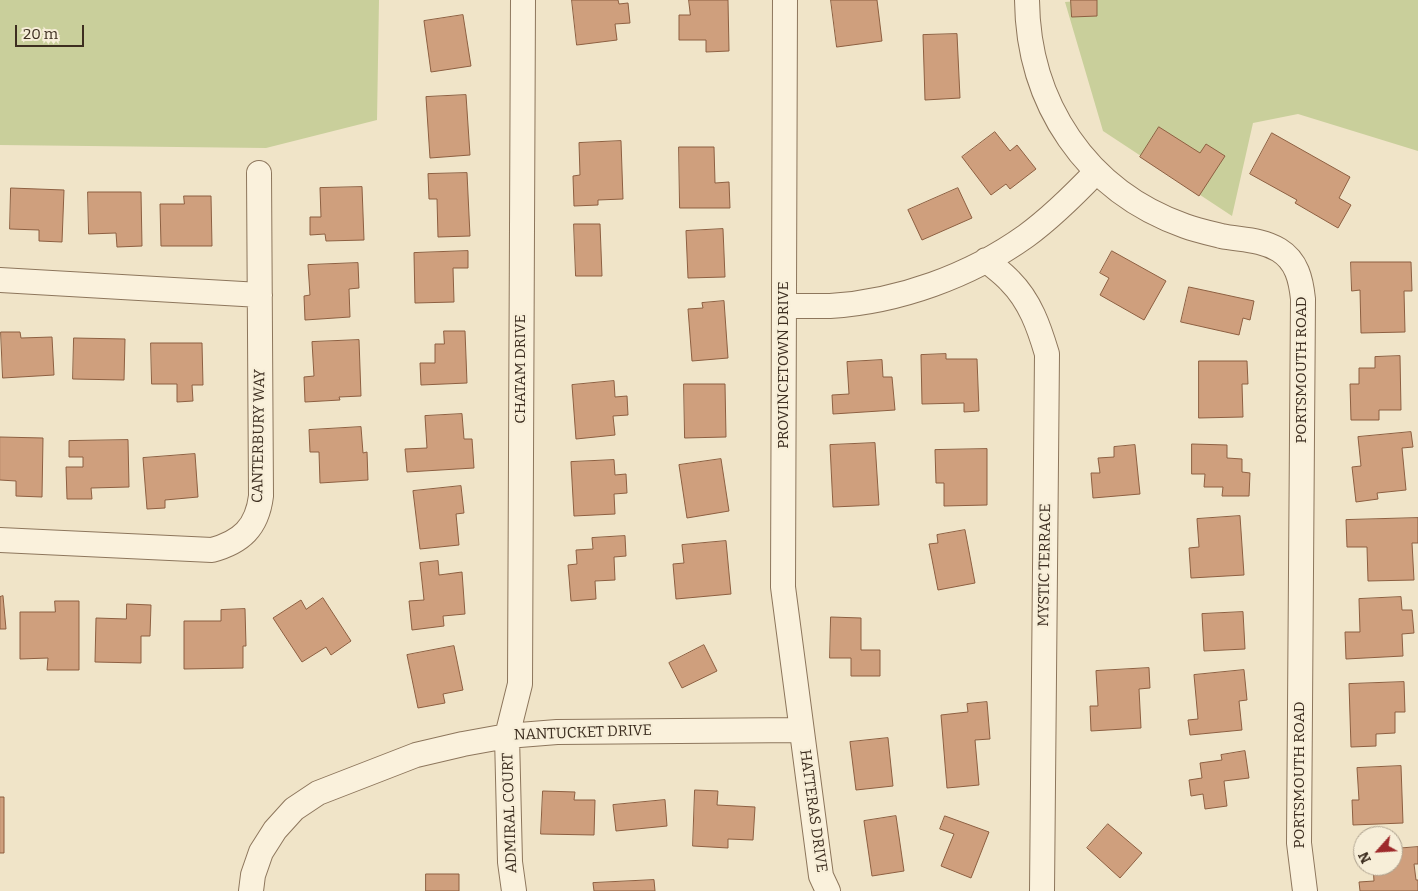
<!DOCTYPE html>
<style>
body{margin:0}
#map{position:relative;width:1418px;height:891px;overflow:hidden;background:#f0e4c8;font-family:Bitter,serif}
canvas{display:block}
.north{position:absolute;left:1353px;top:826px;width:50px;height:50px;box-sizing:border-box;background:#f7eed8;border:1px solid #ada18e;border-radius:50%;rotate:244deg;font-size:14px;font-weight:700;line-height:20px;text-align:center;color:#3d2e20}
.north::after{content:'';display:block;margin:auto;width:18px;height:22px;background:#9e2a2b;clip-path:polygon(50% 0,100% 100%,50% 72%,0 100%)}
.scale{position:absolute;left:15px;top:25px;width:69px;height:22px;box-sizing:border-box;border:2px solid #3d2e20;border-top:0;padding-left:6px;font-size:15px;line-height:18px;white-space:nowrap;color:#3d2e20;-webkit-text-stroke:4px #f7eed8;paint-order:stroke}
</style>
<div id="map">
<canvas width="1418" height="891"></canvas>
<div class="north">N</div>
<div class="scale">20 m</div>
</div>
<script>
const ctx = document.querySelector('canvas').getContext('2d');
ctx.lineJoin = 'round';
function fillPath(path, color) {
  ctx.fillStyle = color;
  ctx.fill(path, 'evenodd');
}
function trace(path, color, width, dash) {
  ctx.strokeStyle = color;
  ctx.lineWidth = width;
  ctx.lineCap = dash ? 'butt' : 'round';
  ctx.setLineDash(dash || []);
  ctx.stroke(path);
}
function write(font, color, halo, rows, align = 'center') {
  ctx.font = font + ' Bitter,serif';
  ctx.lineWidth = 4.5;
  ctx.setLineDash([]);
  ctx.textBaseline = 'middle';
  ctx.strokeStyle = halo;
  ctx.fillStyle = color;
  for (const [text, x, y, turn = 0] of rows) {
    ctx.save();
    ctx.translate(x, y);
    ctx.rotate((+turn || 0) * Math.PI / 180);
    ctx.textAlign = isNaN(turn) ? turn : align;
    if (halo) ctx.strokeText(text, 0, 0);
    ctx.fillText(text, 0, 0);
    ctx.restore();
  }
}
fillPath(new Path2D(`
 M 0,0 L 379,0 L 377,120 L 266,148 L 0,145 Z
 M 1090,0 L 1418,0 L 1418,151 L 1298,114 L 1253,123 L 1232,216 L 1103,131 L 1065,2 Z`), '#c9cf9b');
const building = new Path2D(`
 M 572,0 L 618,0 L 619,4 L 628,3 L 630,23 L 615,24 L 617,40 L 577,45 Z
 M 689,0 L 728,0 L 729,51 L 706,52 L 706,40 L 679,40 L 679,15 L 690,15 Z
 M 831,0 L 877,0 L 882,41 L 837,47 Z
 M 1071,0 L 1097,0 L 1097,16 L 1072,17 Z
 M 463,15 L 471,66 L 431,72 L 424,21 Z
 M 957,34 L 960,98 L 925,100 L 923,35 Z
 M 466,95 L 470,155 L 430,158 L 426,97 Z
 M 1159,127 L 1200,153 L 1206,144 L 1225,156 L 1199,196 L 1140,157 Z
 M 995,132 L 1010,151 L 1017,145 L 1036,169 L 1010,189 L 1006,184 L 991,195 L 962,157 Z
 M 1272,133 L 1350,177 L 1339,198 L 1351,205 L 1338,228 L 1295,203 L 1297,200 L 1250,174 Z
 M 621,141 L 623,199 L 598,200 L 598,205 L 574,206 L 573,176 L 580,175 L 579,143 Z
 M 679,147 L 714,147 L 715,183 L 729,182 L 730,208 L 680,208 Z
 M 467,173 L 470,236 L 438,237 L 437,199 L 429,199 L 428,174 Z
 M 362,187 L 364,240 L 326,241 L 325,234 L 310,235 L 310,217 L 321,217 L 320,188 Z
 M 11,188 L 64,190 L 62,242 L 39,241 L 39,230 L 10,229 Z
 M 958,188 L 972,218 L 922,240 L 908,210 Z
 M 88,192 L 141,192 L 142,246 L 117,247 L 116,233 L 89,234 Z
 M 184,196 L 211,196 L 212,246 L 161,246 L 160,204 L 184,204 Z
 M 574,224 L 600,224 L 602,276 L 576,276 Z
 M 723,229 L 725,277 L 688,278 L 686,231 Z
 M 468,251 L 468,268 L 453,268 L 454,302 L 415,303 L 414,253 Z
 M 1112,251 L 1166,281 L 1144,320 L 1100,295 L 1109,278 L 1100,273 Z
 M 1351,262 L 1411,262 L 1412,291 L 1404,291 L 1405,332 L 1361,333 L 1360,290 L 1352,291 Z
 M 358,263 L 359,288 L 349,289 L 350,317 L 305,320 L 304,296 L 310,295 L 308,265 Z
 M 1189,287 L 1254,301 L 1250,320 L 1243,318 L 1239,335 L 1181,322 Z
 M 724,301 L 728,358 L 692,361 L 688,309 L 703,308 L 702,303 Z
 M 444,331 L 465,331 L 467,383 L 421,385 L 420,363 L 435,363 L 435,344 L 444,344 Z
 M 1,332 L 20,332 L 21,338 L 52,337 L 54,375 L 3,378 Z
 M 74,338 L 125,339 L 124,380 L 73,379 Z
 M 359,340 L 361,396 L 339,397 L 340,400 L 305,402 L 304,377 L 314,376 L 312,342 Z
 M 151,343 L 202,343 L 203,385 L 192,385 L 193,401 L 177,402 L 177,384 L 152,384 Z
 M 946,354 L 946,359 L 977,359 L 979,411 L 964,412 L 964,403 L 922,404 L 921,355 Z
 M 1400,356 L 1401,410 L 1379,410 L 1379,420 L 1351,420 L 1350,384 L 1359,384 L 1359,368 L 1375,368 L 1375,357 Z
 M 882,360 L 883,377 L 892,377 L 895,410 L 833,414 L 832,395 L 849,394 L 847,362 Z
 M 1199,361 L 1247,361 L 1248,384 L 1242,384 L 1243,417 L 1199,418 Z
 M 614,381 L 615,397 L 627,396 L 628,415 L 613,416 L 615,435 L 576,439 L 572,385 Z
 M 684,384 L 725,384 L 726,437 L 685,438 Z
 M 462,414 L 464,439 L 472,439 L 474,468 L 407,472 L 405,449 L 427,448 L 425,416 Z
 M 361,427 L 363,453 L 367,452 L 368,480 L 320,483 L 319,452 L 310,452 L 309,430 Z
 M 1411,432 L 1413,447 L 1402,448 L 1406,490 L 1377,493 L 1378,499 L 1356,502 L 1352,467 L 1361,466 L 1358,437 Z
 M 0,437 L 43,438 L 42,497 L 16,496 L 16,481 L 0,480 Z
 M 128,440 L 129,487 L 91,488 L 92,499 L 67,499 L 66,467 L 83,467 L 83,457 L 69,457 L 69,441 Z
 M 875,443 L 879,505 L 833,507 L 830,445 Z
 M 1192,444 L 1227,445 L 1227,458 L 1242,459 L 1242,472 L 1250,473 L 1249,496 L 1222,496 L 1223,487 L 1204,487 L 1205,474 L 1192,474 Z
 M 1135,445 L 1140,494 L 1093,498 L 1091,473 L 1100,473 L 1098,458 L 1114,457 L 1114,447 Z
 M 987,449 L 987,505 L 944,506 L 944,483 L 936,483 L 935,450 Z
 M 195,454 L 198,497 L 165,500 L 165,508 L 147,509 L 143,458 Z
 M 721,459 L 729,511 L 687,518 L 679,465 Z
 M 614,460 L 615,475 L 626,474 L 627,493 L 614,494 L 615,514 L 574,516 L 571,462 Z
 M 461,486 L 464,513 L 456,514 L 459,545 L 420,549 L 413,491 Z
 M 1240,516 L 1244,575 L 1191,578 L 1189,548 L 1199,547 L 1197,519 Z
 M 1418,518 L 1418,543 L 1412,543 L 1414,580 L 1368,581 L 1367,547 L 1347,547 L 1346,520 Z
 M 965,530 L 975,583 L 938,590 L 929,544 L 938,543 L 937,535 Z
 M 625,536 L 626,556 L 614,557 L 615,580 L 595,581 L 596,599 L 571,601 L 568,565 L 577,564 L 576,550 L 593,549 L 592,538 Z
 M 726,541 L 731,594 L 676,599 L 673,564 L 684,563 L 682,545 Z
 M 438,561 L 439,575 L 462,572 L 465,614 L 443,616 L 444,626 L 412,630 L 409,601 L 424,600 L 420,563 Z
 M 3,596 L 6,629 L 0,629 L 0,597 Z
 M 1401,597 L 1402,610 L 1412,610 L 1414,633 L 1402,634 L 1403,656 L 1346,659 L 1345,632 L 1360,632 L 1359,599 Z
 M 323,598 L 351,641 L 331,655 L 326,647 L 302,662 L 273,618 L 301,600 L 306,609 Z
 M 55,601 L 79,601 L 79,670 L 47,670 L 48,658 L 20,659 L 20,612 L 55,612 Z
 M 127,604 L 151,605 L 150,636 L 141,636 L 141,663 L 95,662 L 96,618 L 126,619 Z
 M 245,609 L 246,646 L 243,646 L 243,668 L 184,669 L 184,621 L 221,621 L 221,610 Z
 M 1243,612 L 1245,649 L 1204,651 L 1202,614 Z
 M 831,617 L 861,618 L 861,650 L 880,650 L 880,676 L 851,676 L 851,658 L 830,658 Z
 M 704,645 L 717,671 L 682,688 L 669,663 Z
 M 454,646 L 463,690 L 443,694 L 445,703 L 418,708 L 407,655 Z
 M 1149,668 L 1150,688 L 1139,689 L 1141,728 L 1091,731 L 1090,706 L 1098,706 L 1096,671 Z
 M 1244,670 L 1247,700 L 1239,701 L 1242,730 L 1190,735 L 1188,720 L 1198,719 L 1194,675 Z
 M 1404,682 L 1405,712 L 1395,712 L 1395,733 L 1376,734 L 1376,746 L 1351,747 L 1349,684 Z
 M 987,702 L 990,739 L 975,740 L 979,785 L 947,788 L 941,715 L 968,712 L 967,704 Z
 M 888,738 L 893,786 L 856,790 L 850,742 Z
 M 1245,751 L 1249,778 L 1224,781 L 1227,806 L 1205,809 L 1203,794 L 1191,796 L 1189,780 L 1202,778 L 1200,763 L 1222,760 L 1221,755 Z
 M 1401,766 L 1403,823 L 1353,825 L 1352,800 L 1359,800 L 1357,768 Z
 M 695,790 L 718,791 L 717,805 L 755,807 L 753,840 L 728,839 L 728,848 L 693,846 Z
 M 543,791 L 575,792 L 574,800 L 595,800 L 594,835 L 541,834 Z
 M 0,797 L 4,797 L 4,853 L 0,853 Z
 M 665,800 L 667,826 L 616,831 L 613,805 Z
 M 896,816 L 904,871 L 872,876 L 864,821 Z
 M 945,816 L 989,832 L 971,878 L 941,866 L 954,834 L 940,829 Z
 M 1108,824 L 1142,853 L 1120,878 L 1087,848 Z
 M 1418,847 L 1418,864 L 1414,864 L 1416,880 L 1418,880 L 1418,891 L 1360,891 L 1359,882 L 1374,881 L 1373,866 L 1393,866 L 1393,849 Z
 M 426,874 L 459,874 L 459,891 L 426,891 Z
 M 654,880 L 655,891 L 594,891 L 593,883 Z`);
fillPath(building, '#cf9f7d');
trace(building, '#8d5f41', 1);
const minor = new Path2D(`
 M 785,0 L 783,587 L 821,876 L 828,891
 M 1027,0 C 1028,103 1086,191 1185,226 C 1196,230 1209,233 1221,236 C 1241,240 1261,239 1279,250 C 1297,261 1301,280 1303,299 L 1299,843 L 1305,891
 M 986,260 C 994,267 1003,273 1010,281 C 1030,301 1039,327 1047,354 L 1042,891
 M 0,280 L 260,295
 M 784,306 C 799,306 815,306 830,306 C 898,302 970,276 1026,236 C 1052,217 1074,195 1096,172
 M 0,540 L 212,550 C 241,542 257,528 261,496 L 259,173
 M 251,891 L 253,875 L 261,852 L 275,830 L 294,809 L 318,793 L 416,755 L 463,744 L 507,736 L 557,732 L 801,730
 M 514,891 L 510,862 L 507,736 L 520,684 L 523,0`);
trace(minor, '#8d765c', 26);
trace(minor, '#faf1dc', 24);
write('15px', '#3d2e20', '#f7eed8', [
 ["PROVINCETOWN DRIVE",784,365,-90],
 ["CHATAM DRIVE",521,369,-90],
 ["PORTSMOUTH ROAD",1302,370,-90],
 ["CANTERBURY WAY",259,436,-89],
 ["MYSTIC TERRACE",1045,565,-89],
 ["NANTUCKET DRIVE",583,733,-2],
 ["PORTSMOUTH ROAD",1300,775,-90],
 ["HATTERAS DRIVE",813,811,82],
 ["ADMIRAL COURT",510,813,-92]
]);
</script>
